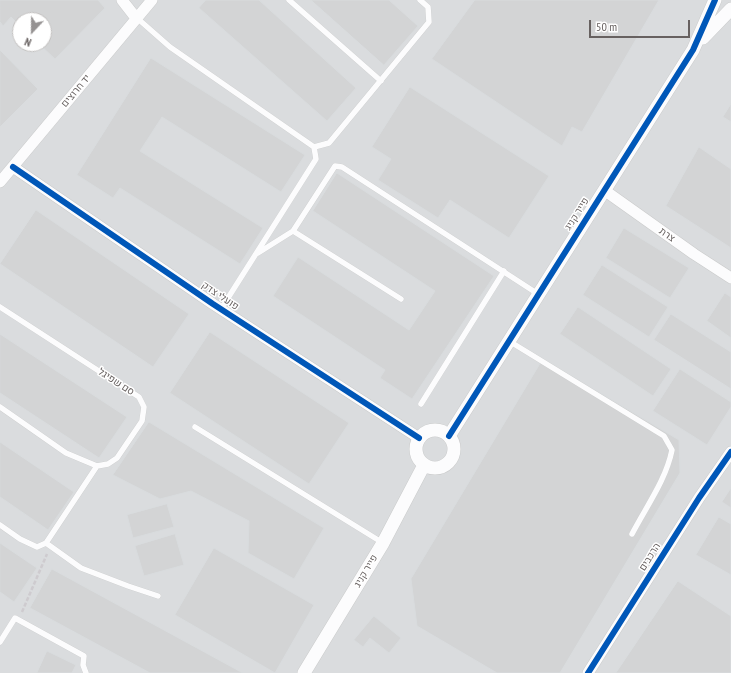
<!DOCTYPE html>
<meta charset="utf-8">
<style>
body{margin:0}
#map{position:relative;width:731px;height:673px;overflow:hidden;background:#eaedef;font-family:"PT Sans Narrow",sans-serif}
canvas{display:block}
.north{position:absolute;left:12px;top:12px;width:40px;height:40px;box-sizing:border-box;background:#fff;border:1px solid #c2c0bf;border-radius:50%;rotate:202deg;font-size:11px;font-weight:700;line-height:16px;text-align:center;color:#676160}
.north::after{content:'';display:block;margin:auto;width:14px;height:18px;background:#959292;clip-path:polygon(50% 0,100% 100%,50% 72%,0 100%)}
.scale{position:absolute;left:589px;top:20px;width:101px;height:18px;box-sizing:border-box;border:2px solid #676160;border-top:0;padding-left:5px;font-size:12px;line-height:14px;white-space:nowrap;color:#676160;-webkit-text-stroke:3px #fff;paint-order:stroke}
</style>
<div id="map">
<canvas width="731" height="673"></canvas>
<div class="north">N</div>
<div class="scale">50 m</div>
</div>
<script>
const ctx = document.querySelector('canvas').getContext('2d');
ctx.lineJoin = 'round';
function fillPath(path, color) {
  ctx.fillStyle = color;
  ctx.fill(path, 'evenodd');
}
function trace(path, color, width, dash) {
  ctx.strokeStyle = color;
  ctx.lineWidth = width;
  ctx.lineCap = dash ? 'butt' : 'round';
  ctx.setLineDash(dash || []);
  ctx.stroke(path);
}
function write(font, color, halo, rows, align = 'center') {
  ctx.font = font + ' "PT Sans Narrow",Heebo,sans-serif';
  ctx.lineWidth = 3;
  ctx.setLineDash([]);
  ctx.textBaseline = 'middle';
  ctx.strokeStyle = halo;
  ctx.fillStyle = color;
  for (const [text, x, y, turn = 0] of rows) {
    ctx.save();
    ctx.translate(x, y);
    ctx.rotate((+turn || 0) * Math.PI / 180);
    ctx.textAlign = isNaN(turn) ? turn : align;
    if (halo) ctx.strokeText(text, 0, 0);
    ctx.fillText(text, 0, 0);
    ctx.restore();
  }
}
fillPath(new Path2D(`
 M 0,0 L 731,0 L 731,673 L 0,673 ZM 20,20 L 44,20 L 44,44 L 20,44 Z`), '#dadcde');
const building = new Path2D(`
 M 0,0 L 98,0 L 105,8 L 55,59 L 39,44 L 44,44 L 44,20 L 20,20 L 20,26 L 11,17 L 3,26 L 0,22 Z
 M 206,0 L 259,0 L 356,88 L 327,121 L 199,8 Z
 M 311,0 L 389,0 L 418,26 L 384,65 Z
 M 475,0 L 659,0 L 582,132 L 572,127 L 562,146 L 432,59 Z
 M 0,50 L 38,89 L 0,127 Z
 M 151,58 L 305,155 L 281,192 L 162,117 L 140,151 L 263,228 L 240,264 L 120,188 L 113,198 L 77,175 Z
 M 410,87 L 549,176 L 509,238 L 450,200 L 438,218 L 378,180 L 391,159 L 372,147 Z
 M 731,104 L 731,122 L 723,117 Z
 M 699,147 L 731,169 L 731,248 L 666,206 Z
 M 337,173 L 494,276 L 412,399 L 380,378 L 385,370 L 273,296 L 298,257 L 409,330 L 435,291 L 313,211 Z
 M 36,210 L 189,314 L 153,367 L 0,264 Z
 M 624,228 L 689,268 L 670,298 L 606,258 Z
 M 602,265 L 668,307 L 649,337 L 583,295 Z
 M 725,293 L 731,297 L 731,338 L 707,321 Z
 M 578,307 L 671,369 L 653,396 L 560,334 Z
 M 671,314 L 731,352 L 731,389 L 654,340 Z
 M 210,332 L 349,423 L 309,484 L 170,393 Z
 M 0,334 L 127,417 L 99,458 L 0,393 Z
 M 543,359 L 679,440 L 680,473 L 560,673 L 497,673 L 417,626 L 411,579 Z
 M 680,369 L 731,402 L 731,407 L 707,445 L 653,411 Z
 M 149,422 L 324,528 L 294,579 L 248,553 L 249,521 L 191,491 L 160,499 L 113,475 Z
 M 0,442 L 74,492 L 48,530 L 0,497 Z
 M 731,488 L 731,508 L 722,502 Z
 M 167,504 L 174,527 L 133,538 L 127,515 Z
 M 719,517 L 731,524 L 731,575 L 696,555 Z
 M 175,534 L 184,565 L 144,576 L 135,546 Z
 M 0,543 L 37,568 L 14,602 L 0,592 Z
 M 214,548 L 314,605 L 275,673 L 175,615 Z
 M 52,569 L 243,673 L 150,673 L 30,608 Z
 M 678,581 L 731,616 L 731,673 L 616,673 Z
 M 374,616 L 401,638 L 389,653 L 370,638 L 363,647 L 354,640 Z
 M 47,651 L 76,665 L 72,673 L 37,673 Z`);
fillPath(building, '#d3d4d5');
trace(building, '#d9dcde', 1);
const service = new Path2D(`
 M 289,0 L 381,81
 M 137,18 L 170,47 L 314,147 L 316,159 L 221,309
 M 314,147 L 329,143 L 429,22 L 428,7 L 420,0
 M 293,231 L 401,299
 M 258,253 L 293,231 L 335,166 L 342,167 L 538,294
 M 0,307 L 139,397 L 144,407 L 142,421 L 117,458 L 108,464 L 97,466 L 66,453 L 0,407
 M 509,341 L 664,436 L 672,450 C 666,480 646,507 632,534
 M 421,404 L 504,271
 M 195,427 L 383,543
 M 0,525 L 20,539 L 37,547 L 46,543
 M 46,543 L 81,568 L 128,586 L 158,596
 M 46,543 L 97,466
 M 0,642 L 15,618 L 84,656 L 83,665 L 86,673`);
const minor = new Path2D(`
 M 122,0 L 136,18
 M 13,167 L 213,304 L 419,438
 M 0,182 L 152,0
 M 604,190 L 694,254 L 731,278
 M 588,673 L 699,498 L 731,452`);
const tertiary = new Path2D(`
 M 703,38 L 731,9
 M416 449a19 19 0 1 1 38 0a19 19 0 1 1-38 0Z
 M 449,436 L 693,50 L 715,0
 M 304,673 L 383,543 L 424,465`);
trace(service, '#cacbcb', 6);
trace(minor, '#cacbcb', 12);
trace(tertiary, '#cacbcb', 14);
trace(new Path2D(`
 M 22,612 L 47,554`), '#cecbcf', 2.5, [4, 2]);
trace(service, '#fcfcfd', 5.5);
trace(minor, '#fcfcfd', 11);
trace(tertiary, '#fcfcfd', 13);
trace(new Path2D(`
 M 13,167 L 213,304 L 419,438
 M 449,436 L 693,50 L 715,0
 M 588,673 L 699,498 L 731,452`), '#0057b8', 6);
write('10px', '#676160', '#fff', [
 ["יד חרוצים",76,91,-50],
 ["פייר קניג",577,214,-58],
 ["צרת",667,235,35],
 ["פועלי צדק",220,296,34],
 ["סם שפיגל",116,382,33],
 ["הרכבים",650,557,-58],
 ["פייר קניג",366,571,-59]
]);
</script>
